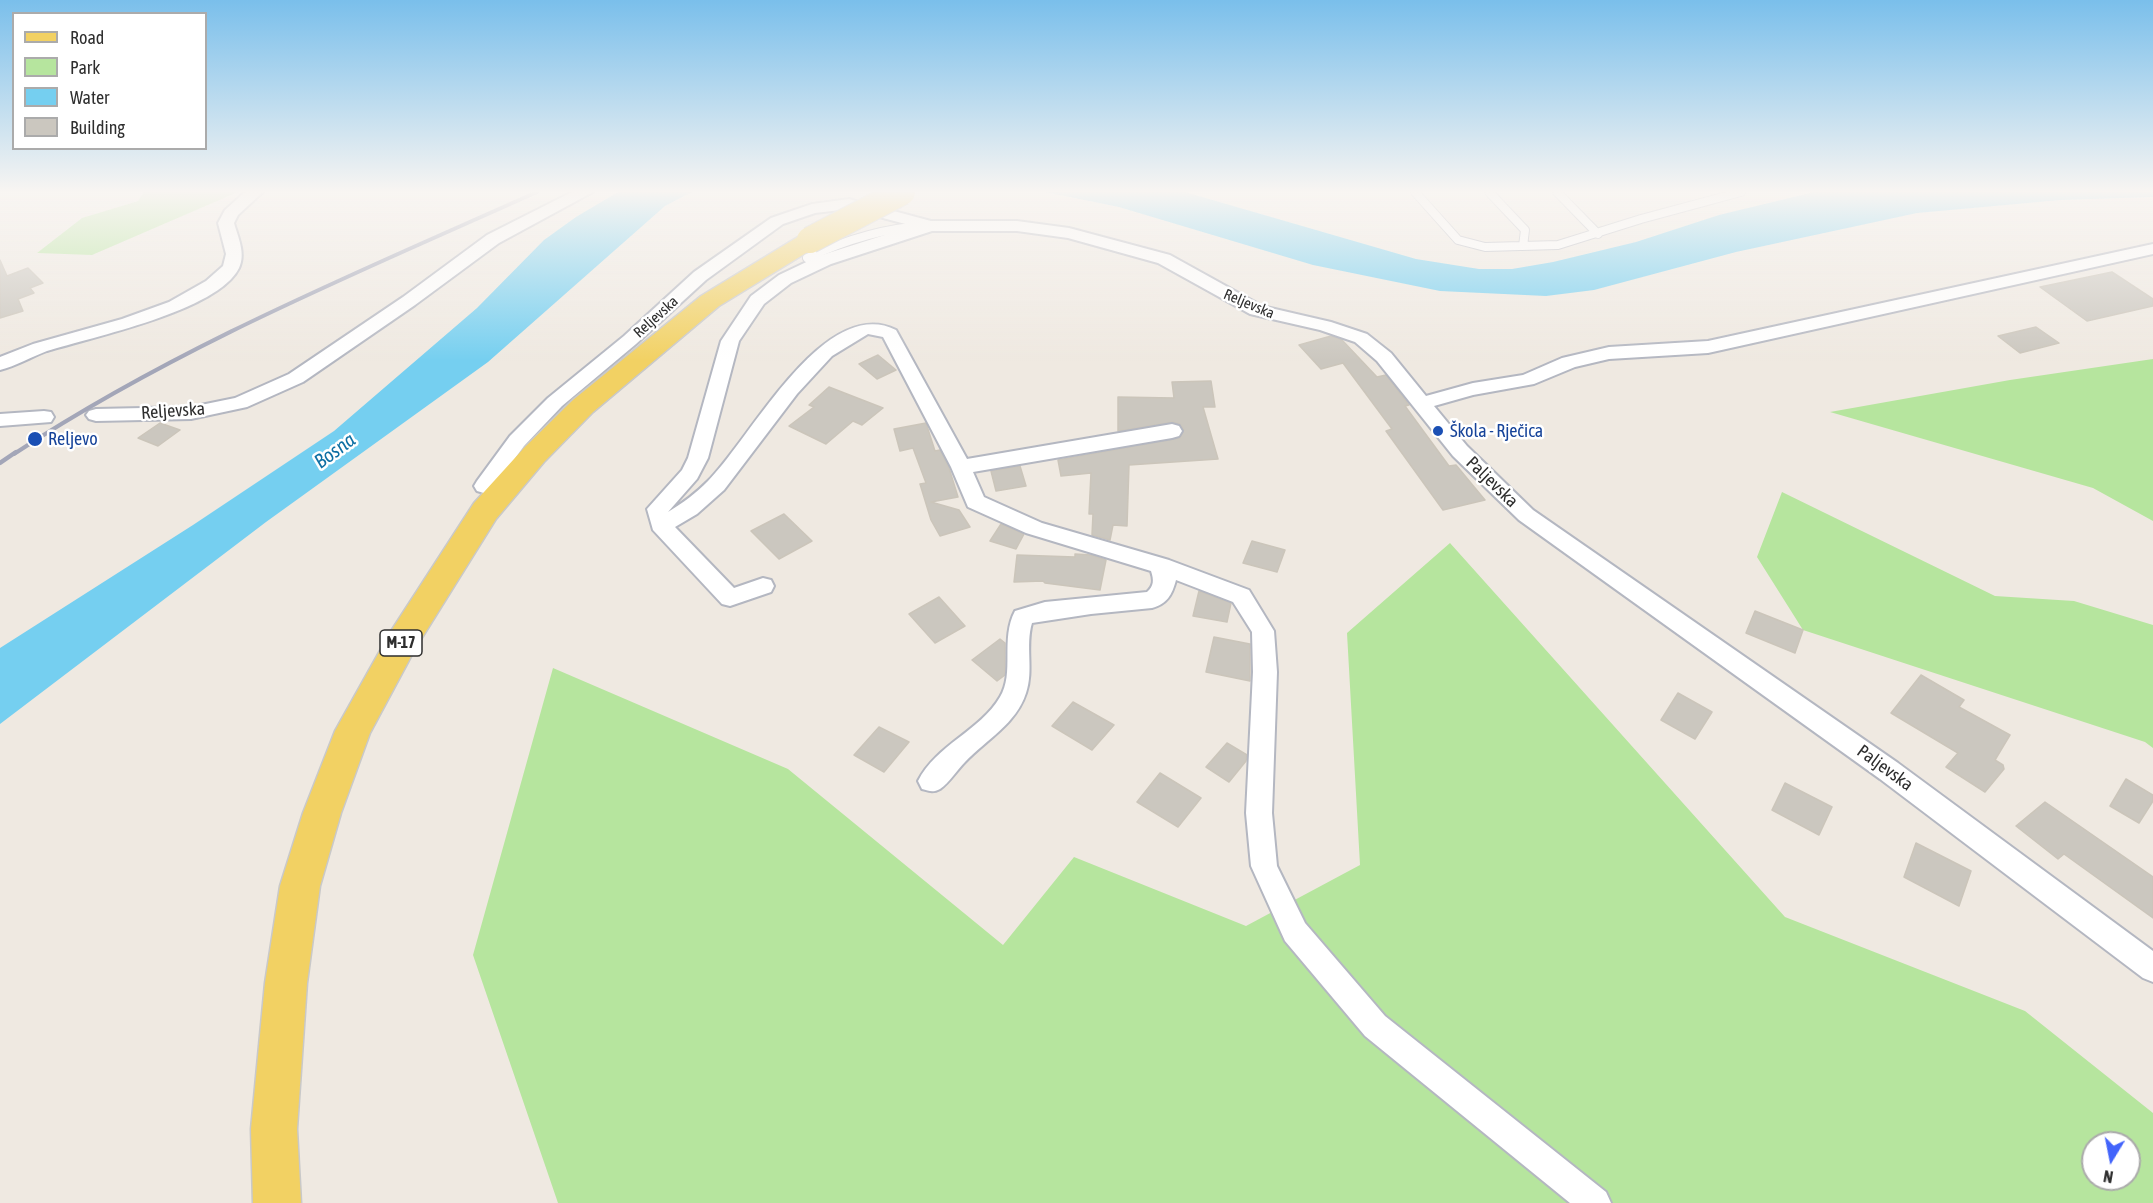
<!DOCTYPE html>
<meta charset="utf-8">
<style>
body{margin:0}
#map{position:relative;width:2153px;height:1203px;overflow:hidden;background:#efe9e1;font-family:"Asap Condensed",sans-serif}
canvas{display:block}
.legend{position:absolute;left:12px;top:12px;width:195px;height:138px;box-sizing:border-box;background:#fff;border:2px solid #ababab;margin:0;padding:8px 10px;list-style:none;font-size:18px;color:#2e2e2e}
.legend li{display:flex;align-items:center;gap:12px;height:30px}
.legend b{width:30px;border:2px solid #ababab}
.north{position:absolute;left:2081px;top:1131px;width:60px;height:60px;box-sizing:border-box;background:#fff;border:2px solid #ababab;border-radius:50%;rotate:190deg;font-size:16px;font-weight:700;line-height:24px;text-align:center;color:#2e2e2e}
.north::after{content:'';display:block;margin:auto;width:21px;height:27px;background:#4264fb;clip-path:polygon(50% 0,100% 100%,50% 72%,0 100%)}
</style>
<div id="map">
<canvas width="2153" height="1203"></canvas>
<ul class="legend">
<li><b style="height:8px;background:#f2d163"></b>Road</li>
<li><b style="height:16px;background:#b6e59e"></b>Park</li>
<li><b style="height:16px;background:#75cff0"></b>Water</li>
<li><b style="height:16px;background:#cbc7bf"></b>Building</li>
</ul>
<div class="north">N</div>
</div>
<script>
const ctx = document.querySelector('canvas').getContext('2d');
ctx.lineJoin = 'round';
function fillPath(path, color) {
  ctx.fillStyle = color;
  ctx.fill(path, 'evenodd');
}
function trace(path, color, width, dash) {
  ctx.strokeStyle = color;
  ctx.lineWidth = width;
  ctx.lineCap = dash ? 'butt' : 'round';
  ctx.setLineDash(dash || []);
  ctx.stroke(path);
}
function write(font, color, halo, rows, align = 'center') {
  ctx.font = font + ' "Asap Condensed",sans-serif';
  ctx.lineWidth = 5;
  ctx.setLineDash([]);
  ctx.textBaseline = 'middle';
  ctx.strokeStyle = halo;
  ctx.fillStyle = color;
  for (const [text, x, y, turn = 0] of rows) {
    ctx.save();
    ctx.translate(x, y);
    ctx.rotate((+turn || 0) * Math.PI / 180);
    ctx.textAlign = isNaN(turn) ? turn : align;
    if (halo) ctx.strokeText(text, 0, 0);
    ctx.fillText(text, 0, 0);
    ctx.restore();
  }
}
fillPath(new Path2D(`
 M 144,192 L 238,192 L 92,255 L 37,253 L 82,218 L 138,201 Z
 M 2153,359 L 2153,521 L 2093,488 L 1830,412 L 2010,380 Z
 M 1782,492 L 1995,596 L 2074,601 L 2153,625 L 2153,748 L 2145,742 L 1803,630 L 1757,557 Z
 M 1450,543 L 1785,917 L 2025,1011 L 2153,1113 L 2153,1203 L 558,1203 L 473,955 L 553,668 L 788,769 L 1003,945 L 1074,857 L 1246,926 L 1360,865 L 1347,633 ZM 2093,1143 L 2129,1143 L 2129,1179 L 2093,1179 Z`), '#b6e59e');
fillPath(new Path2D(`
 M 618,192 L 692,192 L 665,206 L 488,362 L 266,522 L 0,724 L 0,648 L 193,525 L 334,431 L 477,308 L 544,240 L 576,217 Z
 M 1045,192 L 1185,192 L 1416,259 L 1479,269 L 1512,269 L 1553,262 L 1636,242 L 1719,215 L 1814,192 L 2153,192 L 2153,197 L 2061,200 L 1917,213 L 1736,252 L 1594,290 L 1546,296 L 1440,291 L 1313,265 L 1119,207 Z`), '#75cff0');
const building = new Path2D(`
 M 0,260 L 7,276 L 28,268 L 43,283 L 30,288 L 34,293 L 18,299 L 23,311 L 0,318 Z
 M 2112,272 L 2153,299 L 2153,306 L 2087,321 L 2040,287 Z
 M 2036,327 L 2059,343 L 2020,353 L 1998,336 Z
 M 1331,336 L 1342,340 L 1377,377 L 1386,375 L 1409,405 L 1405,406 L 1449,466 L 1456,465 L 1485,500 L 1443,510 L 1386,431 L 1392,429 L 1343,363 L 1321,369 L 1299,345 Z
 M 878,355 L 896,370 L 877,379 L 859,364 Z
 M 1211,381 L 1215,407 L 1203,407 L 1218,459 L 1129,465 L 1127,526 L 1113,525 L 1110,540 L 1092,535 L 1093,514 L 1089,514 L 1091,473 L 1061,476 L 1058,460 L 1180,438 L 1184,430 L 1180,424 L 1173,422 L 1118,431 L 1118,397 L 1174,398 L 1172,382 Z
 M 829,387 L 883,408 L 862,425 L 853,421 L 826,444 L 789,426 L 814,407 L 809,405 Z
 M 160,423 L 180,430 L 158,446 L 138,438 Z
 M 926,423 L 935,451 L 940,450 L 949,468 L 958,497 L 931,502 L 959,510 L 970,527 L 940,536 L 931,520 L 920,484 L 926,483 L 913,448 L 900,451 L 894,429 Z
 M 1020,466 L 1026,486 L 996,491 L 991,471 Z
 M 784,514 L 812,541 L 779,559 L 751,531 Z
 M 1001,524 L 1024,534 L 1016,549 L 990,541 Z
 M 1252,541 L 1285,550 L 1277,572 L 1243,563 Z
 M 1075,554 L 1091,555 L 1106,560 L 1100,590 L 1045,583 L 1043,581 L 1014,582 L 1017,555 L 1075,557 Z
 M 1199,591 L 1231,603 L 1227,622 L 1193,616 Z
 M 939,597 L 965,626 L 935,643 L 909,614 Z
 M 1755,611 L 1803,630 L 1795,653 L 1746,633 Z
 M 1214,637 L 1250,644 L 1250,681 L 1206,672 Z
 M 1000,639 L 1005,643 L 1005,675 L 997,681 L 972,660 Z
 M 1921,675 L 1964,700 L 1959,707 L 2010,735 L 1995,760 L 2003,765 L 2004,769 L 1985,792 L 1946,767 L 1958,753 L 1891,713 Z
 M 1678,693 L 1712,712 L 1695,739 L 1661,720 Z
 M 1073,702 L 1114,725 L 1092,750 L 1052,726 Z
 M 879,727 L 909,742 L 884,772 L 854,755 Z
 M 1227,743 L 1247,755 L 1246,761 L 1229,782 L 1206,767 Z
 M 1160,773 L 1201,798 L 1178,827 L 1137,802 Z
 M 2126,779 L 2153,795 L 2153,801 L 2139,823 L 2110,806 Z
 M 1785,783 L 1832,807 L 1819,835 L 1772,810 Z
 M 2045,802 L 2153,877 L 2153,918 L 2064,854 L 2058,859 L 2016,826 Z
 M 1916,843 L 1971,871 L 1959,906 L 1904,877 Z`);
fillPath(building, '#cbc7bf');
trace(building, '#cbc5ba', 1.5);
const lane = new Path2D(`
 M 1415,192 L 1458,240 L 1485,247 L 1558,245 L 1641,219 L 1741,192
 M 1489,192 L 1525,230 L 1523,246
 M 1557,192 L 1598,234
 M 807,258 C 845,240 883,228 925,226`);
const street = new Path2D(`
 M 245,192 L 263,192 L 238,215 L 234,223 C 238,237 246,254 239,268 C 218,311 92,337 47,351 C 31,357 16,366 0,370 L 0,357 L 33,344 L 122,319 L 169,302 L 206,281 L 223,266 L 226,254 L 218,223 L 225,210 Z
 M 572,192 L 593,192 L 499,243 L 415,305 L 303,382 L 247,407 L 191,419 L 96,421 L 89,419 L 86,415 L 89,411 L 96,409 L 191,407 L 235,398 L 289,374 L 403,297 L 487,235 Z
 M 849,199 L 931,221 L 1017,221 L 1069,228 L 1170,255 L 1262,306 L 1331,322 L 1367,334 L 1391,353 L 1426,396 L 1473,383 L 1523,375 L 1562,358 L 1609,347 L 1708,341 L 2153,244 L 2153,254 L 1708,353 L 1609,359 L 1575,367 L 1534,384 L 1473,395 L 1434,406 L 1467,446 L 1533,510 L 1898,763 L 2153,951 L 2153,982 L 2143,978 L 1880,779 L 1519,520 L 1453,456 L 1377,361 L 1355,342 L 1320,330 L 1250,314 L 1158,263 L 1068,238 L 1017,231 L 932,231 L 831,264 L 791,283 L 764,304 L 739,341 L 708,458 L 697,479 L 668,512 C 683,503 696,493 708,481 C 750,440 824,294 896,330 L 967,459 L 1172,424 L 1179,426 L 1182,431 L 1179,436 L 1172,438 L 973,472 L 984,497 L 1042,523 L 1169,560 L 1249,590 L 1274,631 L 1277,672 L 1272,813 L 1277,866 L 1305,923 L 1385,1016 L 1606,1192 L 1611,1203 L 1570,1203 L 1365,1036 L 1285,941 L 1251,866 L 1246,813 L 1253,672 L 1252,632 L 1233,602 L 1176,580 C 1172,595 1167,604 1152,608 L 1091,614 L 1032,623 C 1025,646 1034,670 1026,693 C 1016,724 987,739 965,762 C 957,770 949,783 940,789 C 933,793 929,791 922,789 L 918,781 C 936,745 980,731 1000,697 C 1015,673 1000,639 1015,611 L 1045,602 L 1147,592 C 1154,586 1154,580 1151,571 L 1026,533 L 968,507 L 951,467 L 883,337 L 868,334 L 832,356 L 797,394 L 724,490 L 697,514 L 675,527 L 734,588 L 763,578 L 771,580 L 774,586 L 771,592 L 730,606 L 722,604 L 653,530 L 647,509 L 682,470 L 688,458 L 721,341 L 751,296 L 779,275 L 819,256 L 913,226 L 849,209 L 815,213 L 783,224 L 706,280 L 636,344 L 562,406 L 524,446 L 491,491 L 484,493 L 477,491 L 474,486 L 477,481 L 510,436 L 548,398 L 624,336 L 694,272 L 771,218 L 812,204 Z
 M 44,411 L 51,412 L 54,417 L 51,422 L 0,426 L 0,414 Z`);
const primary = new Path2D(`
 M 810,233 L 819,235 L 822,240 L 819,245 L 719,306 L 593,412 L 544,462 L 496,519 L 415,649 L 370,733 L 341,813 L 320,886 L 307,983 L 297,1129 L 301,1203 L 253,1203 L 251,1129 L 265,983 L 280,886 L 303,813 L 335,731 L 391,631 L 474,503 L 524,448 L 573,400 L 701,296 L 801,235 Z`);
trace(lane, '#b4b7c1', 10);
trace(street, '#b4b7c1', 4);
trace(primary, '#c9c9c9', 3);
trace(lane, '#fff', 8);
fillPath(street, '#fff');
fillPath(primary, '#f2d163');
trace(new Path2D(`
 M 14,454 C 178,346 359,272 537,192`), '#a3a6b8', 4);
trace(new Path2D(`
 M 0,463 L 16,452`), '#a3a6b8', 4.5);
const primaryBridge = new Path2D(`
 M 810,240 L 902,192`);
trace(primaryBridge, '#c9c9c9', 28, []);
trace(primaryBridge, '#f2d163', 26);
const sky = ctx.createLinearGradient(0, 0, 0, 361);
sky.addColorStop(0, '#7abfeb');
sky.addColorStop(0.53, '#f8f5f2');
sky.addColorStop(1, '#f8f5f200');
ctx.fillStyle = sky;
ctx.fillRect(0, 0, 2153, 361);
for (const [x, y, r, color] of [
 [1438,431,6,"#1a4fb4"],
 [35,439,8,"#1a4fb4"]
]) {
  const dot = new Path2D();
  dot.arc(x, y, r, 0, 2 * Math.PI);
  ctx.fillStyle = color;
  ctx.fill(dot);
  trace(dot, '#fff', 2);
}
write('15px', '#2e2e2e', '#fff', [
 ["Reljevska",1249,304,23],
 ["Reljevska",656,317,-42]
]);
for (const [x, y, w] of [
 [401,643,42]
]) {
  const box = new Path2D();
  box.roundRect(x - w / 2, y - 13, w, 26, 4.5);
  ctx.fillStyle = '#fff';
  ctx.fill(box);
  trace(box, '#2e2e2e', 1.5);
}
write('bold 16px', '#2e2e2e', null, [
 ["M-17",401,643]
]);
write('18px', '#2e2e2e', '#fff', [
 ["Reljevska",173,411,-4],
 ["Paljevska",1492,482,44],
 ["Paljevska",1885,768,36]
]);
write('18px', '#164399', '#fff', [
 ["Škola - Rječica",1450,431],
 ["Reljevo",48,439]
], 'left');
write('italic 20px', '#0d6fa3', '#fff', [
 ["Bosna",335,451,-36]
]);
</script>
